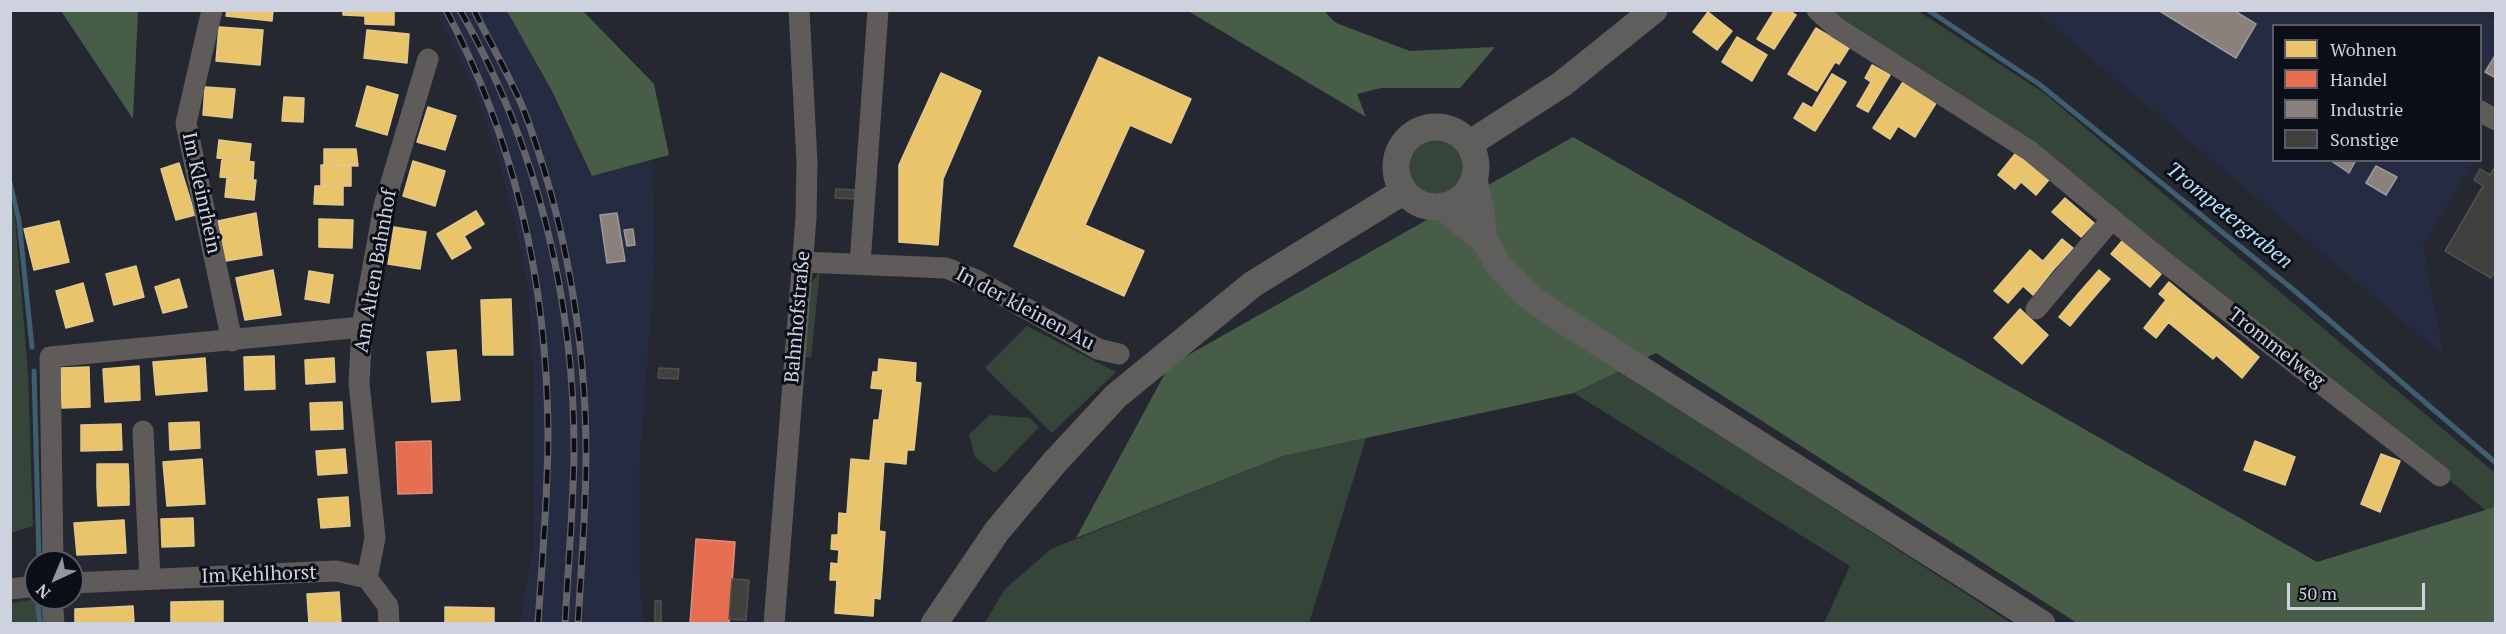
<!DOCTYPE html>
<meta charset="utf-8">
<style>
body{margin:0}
#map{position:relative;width:2506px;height:634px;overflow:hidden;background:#252831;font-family:"PT Serif",serif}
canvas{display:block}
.frame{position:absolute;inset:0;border:12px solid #ced1de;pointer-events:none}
.legend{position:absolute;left:2272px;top:24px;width:210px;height:138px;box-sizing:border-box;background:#0b0e16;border:2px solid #595c66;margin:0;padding:8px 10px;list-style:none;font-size:18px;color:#ced1de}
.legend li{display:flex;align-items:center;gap:12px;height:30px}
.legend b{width:30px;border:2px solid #595c66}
.north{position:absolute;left:24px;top:550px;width:60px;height:60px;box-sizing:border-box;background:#0b0e16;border:2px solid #595c66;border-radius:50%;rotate:224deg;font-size:16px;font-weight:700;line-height:24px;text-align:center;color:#ced1de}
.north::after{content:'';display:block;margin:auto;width:21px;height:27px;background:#9396a1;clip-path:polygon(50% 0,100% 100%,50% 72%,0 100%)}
.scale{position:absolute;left:2287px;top:583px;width:138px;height:27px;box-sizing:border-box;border:3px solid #ced1de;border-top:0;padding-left:8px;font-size:18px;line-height:21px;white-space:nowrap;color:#ced1de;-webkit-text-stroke:4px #0b0e16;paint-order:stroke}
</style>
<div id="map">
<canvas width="2506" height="634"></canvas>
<div class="frame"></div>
<ul class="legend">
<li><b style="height:16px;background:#e9c46a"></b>Wohnen</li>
<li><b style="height:16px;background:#e76f51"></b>Handel</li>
<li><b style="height:16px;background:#8a817c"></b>Industrie</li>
<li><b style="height:16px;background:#42403f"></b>Sonstige</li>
</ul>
<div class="north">N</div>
<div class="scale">50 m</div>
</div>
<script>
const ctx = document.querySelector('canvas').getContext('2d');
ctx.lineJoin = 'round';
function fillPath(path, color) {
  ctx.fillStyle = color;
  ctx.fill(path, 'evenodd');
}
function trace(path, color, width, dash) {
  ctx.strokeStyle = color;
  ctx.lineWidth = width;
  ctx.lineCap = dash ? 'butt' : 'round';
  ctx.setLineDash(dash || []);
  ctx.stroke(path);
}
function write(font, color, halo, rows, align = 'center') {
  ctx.font = font + ' "PT Serif",serif';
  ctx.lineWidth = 6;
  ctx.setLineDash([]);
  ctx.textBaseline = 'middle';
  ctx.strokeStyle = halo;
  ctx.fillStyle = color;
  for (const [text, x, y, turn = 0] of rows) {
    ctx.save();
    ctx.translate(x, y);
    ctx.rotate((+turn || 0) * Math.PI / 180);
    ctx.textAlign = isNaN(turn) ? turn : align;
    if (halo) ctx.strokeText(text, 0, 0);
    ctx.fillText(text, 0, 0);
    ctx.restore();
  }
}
fillPath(new Path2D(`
 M 2480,10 L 2495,21 L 2495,54 L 2481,77 L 2480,26 L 2274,26 L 2274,160 L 2474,161 L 2423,246 L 2444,356 L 2035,11 Z
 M 436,11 L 507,11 L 552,91 L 592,176 L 653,159 L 655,261 L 640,458 L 639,561 L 643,623 L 520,623 L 534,543 L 534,373 L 527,282 L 514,218 L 496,151 L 472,83 Z`), '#252b41');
fillPath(new Path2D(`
 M 1825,11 L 1918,11 L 2044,93 L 2495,473 L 2495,518 L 2442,474 Z
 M1409 167a27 27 0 1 1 54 0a27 27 0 1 1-54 0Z
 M 11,201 L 15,218 L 28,372 L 33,526 L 11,533 Z
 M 820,271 L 811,357 L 805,357 L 811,284 Z
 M 1027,326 L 1116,372 L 1052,433 L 985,368 Z
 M 1620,370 L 2011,623 L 1824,623 L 1850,566 L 1574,393 Z
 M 990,415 L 1030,418 L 1039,427 L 995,473 L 975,457 L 969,434 Z
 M 1366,438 L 1309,623 L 984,624 L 1005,589 L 1051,549 L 1283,456 Z
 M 44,598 L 50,623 L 11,623 L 10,603 Z`), '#364539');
fillPath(new Path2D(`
 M 61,11 L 138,11 L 133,119 Z
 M 507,11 L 583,11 L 654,84 L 669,155 L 592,176 L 552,91 Z
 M 1188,11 L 1324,11 L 1336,23 L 1410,51 L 1495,47 L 1460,88 L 1381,88 L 1357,94 L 1366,117 Z
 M 1573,137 L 2317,562 L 2495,507 L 2495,623 L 2077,623 L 1656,353 L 1574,393 L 1283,456 L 1076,538 L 1169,366 Z`), '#475d48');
const homes = new Path2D(`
 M 227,10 L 273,10 L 272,21 L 226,16 Z
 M 343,10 L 394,10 L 394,25 L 365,24 L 365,16 L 343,15 Z
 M 1775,10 L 1788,10 L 1796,15 L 1774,49 L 1757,39 Z
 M 1708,12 L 1732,31 L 1717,50 L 1693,32 Z
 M 219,27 L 263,30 L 260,65 L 216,61 Z
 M 1816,28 L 1849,48 L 1839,64 L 1835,62 L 1817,91 L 1788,74 Z
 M 367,30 L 409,34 L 407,63 L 364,58 Z
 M 1737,37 L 1767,55 L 1752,81 L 1722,62 Z
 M 1099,57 L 1191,99 L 1171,143 L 1130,125 L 1085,225 L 1144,251 L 1124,296 L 1014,246 Z
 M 1872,65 L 1890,75 L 1868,112 L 1857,106 L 1871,82 L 1865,78 Z
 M 941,73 L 981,91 L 943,179 L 938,245 L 899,242 L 899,165 Z
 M 1832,74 L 1846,82 L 1829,109 L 1816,101 Z
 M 1903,82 L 1936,103 L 1915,137 L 1898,126 L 1890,139 L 1873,128 Z
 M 367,86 L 398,95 L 387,135 L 356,126 Z
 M 205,87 L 235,89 L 232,118 L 203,115 Z
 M 284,97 L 304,98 L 303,122 L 282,121 Z
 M 1816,101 L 1829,109 L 1815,131 L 1794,118 L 1803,103 L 1812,108 Z
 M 428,107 L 456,116 L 445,150 L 417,142 Z
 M 219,140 L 251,144 L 249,161 L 217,158 Z
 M 324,149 L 356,149 L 358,166 L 324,165 Z
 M 2019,149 L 2036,164 L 2015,189 L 1998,175 Z
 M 222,158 L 254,162 L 253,180 L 220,177 Z
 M 413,161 L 445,171 L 435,206 L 403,196 Z
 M 179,163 L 195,215 L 176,220 L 161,169 Z
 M 2036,164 L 2052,176 L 2036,195 L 2021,182 Z
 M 321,165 L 351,165 L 351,186 L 321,186 Z
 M 227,178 L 256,180 L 254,200 L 225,197 Z
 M 315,186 L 343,186 L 343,205 L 314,204 Z
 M 2065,198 L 2094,223 L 2081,237 L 2052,212 Z
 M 476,211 L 484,224 L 464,236 L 471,248 L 452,259 L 437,234 Z
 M 256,213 L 262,255 L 226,261 L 218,221 Z
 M 319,219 L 353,220 L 352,248 L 319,247 Z
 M 59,221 L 69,262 L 34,270 L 24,229 Z
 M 394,227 L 426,232 L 420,269 L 388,264 Z
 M 2062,239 L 2073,248 L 2053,270 L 2043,261 Z
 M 2122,241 L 2141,257 L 2130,270 L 2111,254 Z
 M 2030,250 L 2053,270 L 2033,295 L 2023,286 L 2008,303 L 1994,291 Z
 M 2141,257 L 2161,274 L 2150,287 L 2130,270 Z
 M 136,266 L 144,297 L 114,305 L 106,274 Z
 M 273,270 L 281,315 L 245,320 L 236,278 Z
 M 2099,270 L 2110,279 L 2089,303 L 2078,294 Z
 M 309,271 L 333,275 L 329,303 L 305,299 Z
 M 179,279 L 187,307 L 163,313 L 155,287 Z
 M 2169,282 L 2188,298 L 2156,338 L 2144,328 L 2166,300 L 2159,294 Z
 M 83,283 L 93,321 L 66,328 L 56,291 Z
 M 2078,294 L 2089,303 L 2070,326 L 2059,317 Z
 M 2188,298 L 2233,335 L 2213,359 L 2168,322 Z
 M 511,299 L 513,355 L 483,355 L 481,300 Z
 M 2020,309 L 2048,335 L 2022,364 L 1994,338 Z
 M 2233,335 L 2259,357 L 2242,378 L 2216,355 Z
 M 456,350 L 460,400 L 432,402 L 427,352 Z
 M 274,356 L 275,389 L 245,390 L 244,357 Z
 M 205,358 L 207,391 L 156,395 L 153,362 Z
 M 334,358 L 335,382 L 306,384 L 305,360 Z
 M 879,359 L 916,363 L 915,382 L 921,383 L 914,450 L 907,450 L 906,464 L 870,460 L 874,420 L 879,420 L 883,389 L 871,388 L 873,372 L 878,372 Z
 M 139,366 L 140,400 L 105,402 L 103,369 Z
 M 89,367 L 90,407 L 62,408 L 61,368 Z
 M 342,402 L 343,429 L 311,430 L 310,403 Z
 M 199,422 L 200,448 L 170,450 L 169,423 Z
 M 121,424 L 122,450 L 81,451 L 81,425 Z
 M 2255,441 L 2295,457 L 2285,485 L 2244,470 Z
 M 345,449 L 347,473 L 318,475 L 316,451 Z
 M 2381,454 L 2400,461 L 2380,512 L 2361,504 Z
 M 202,459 L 205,504 L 167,506 L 163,462 Z
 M 851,459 L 884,462 L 879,531 L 885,532 L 880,599 L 874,598 L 873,616 L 835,613 L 837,580 L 830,580 L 831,563 L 838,564 L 839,550 L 831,549 L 832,535 L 838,535 L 839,513 L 847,514 Z
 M 97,464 L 128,464 L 129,485 L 97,486 Z
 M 129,485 L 129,505 L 98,506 L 97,486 Z
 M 348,497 L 350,526 L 321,528 L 318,499 Z
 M 193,518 L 194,546 L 162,547 L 161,519 Z
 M 124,520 L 126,553 L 77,555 L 74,523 Z
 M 339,592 L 341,624 L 309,624 L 307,594 Z
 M 223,601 L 223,624 L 171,624 L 171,602 Z
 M 133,606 L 134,624 L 75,624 L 75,609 Z
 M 445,607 L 494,608 L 494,624 L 445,624 Z`);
fillPath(homes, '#e9c46a');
trace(homes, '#e1c88d', 1.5);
const shops = new Path2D(`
 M 431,441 L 432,493 L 398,494 L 396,442 Z
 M 696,539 L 735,542 L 729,624 L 690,624 Z`);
fillPath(shops, '#e76f51');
trace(shops, '#e08c7b', 1.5);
const industry = new Path2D(`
 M 2158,10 L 2233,10 L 2256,24 L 2236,58 Z
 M 2496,54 L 2496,78 L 2485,72 Z
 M 2330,160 L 2356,160 L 2349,173 Z
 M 2376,166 L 2397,177 L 2386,195 L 2366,183 Z
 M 617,213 L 625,261 L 607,263 L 600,215 Z
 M 633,229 L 635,245 L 627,246 L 624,230 Z`);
fillPath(industry, '#8a817c');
trace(industry, '#9e9999', 1.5);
trace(new Path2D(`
 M 1928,10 L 2039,84 L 2295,291 L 2496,463
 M 10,182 L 19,221 L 32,347
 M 34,371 L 39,558
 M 38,607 L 40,624`), '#3e5f71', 5);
const building = new Path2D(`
 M 2496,166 L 2496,270 L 2491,278 L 2445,251 L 2483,186 L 2474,180 L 2480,169 L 2490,175 Z
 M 836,189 L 855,190 L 854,199 L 835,198 Z
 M 659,368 L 679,369 L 678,379 L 658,378 Z
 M 732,579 L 749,580 L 746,620 L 729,619 Z
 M 655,601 L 661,601 L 661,624 L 655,624 Z`);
fillPath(building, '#42403f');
trace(building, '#52504f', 1.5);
trace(new Path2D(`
 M 212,10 L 186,123 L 232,341
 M 1817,10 L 1837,28 L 2030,151 L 2153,253 L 2440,476
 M 2480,111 L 2496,120
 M 803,262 L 946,268 L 974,279 L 1098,349 L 1119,354
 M 860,264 L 878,10
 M 2036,309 L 2112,219
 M 143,431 L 150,579
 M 53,562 L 50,357 L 362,327
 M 72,583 L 336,571 L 367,578
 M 10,589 L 36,586
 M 52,598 L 54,624
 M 389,624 L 388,606 L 367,578 L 375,538 L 359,383 L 362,327 L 384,206 L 428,59
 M 774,624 L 806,218 L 807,162 L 799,10`), '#5f5b5a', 21);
trace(new Path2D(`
 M1396 167a40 40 0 1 1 80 0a40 40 0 1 1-80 0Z
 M 1469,144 L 1562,84 L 1654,10
 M 1474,179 L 1481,212 L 1484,240
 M 1442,206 L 1484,240 L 1498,264 L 1527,295 L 1560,318 L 2042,624
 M 934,624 L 997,531 L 1054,463 L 1116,396 L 1253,284 L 1404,191`), '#605d5d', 27);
const rail = new Path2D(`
 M 446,10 C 516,142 547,285 548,433 C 548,497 542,560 538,624
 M 460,10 C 537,144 575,301 574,455 C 573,511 568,568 565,624
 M 474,10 C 490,43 509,75 523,108 C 565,218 586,338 586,455 C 586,512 581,568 578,624`);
trace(rail, '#636467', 7);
trace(rail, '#0b0e16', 4.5, [14]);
write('20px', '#ced1de', '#0b0e16', [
 ["Im Kleinrhein",201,193,78],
 ["Am Alten Bahnhof",376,271,-80],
 ["In der kleinen Au",1025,309,28],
 ["Bahnhofstraße",798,317,-85],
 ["Trommelweg",2276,348,38],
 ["Im Kehlhorst",259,575,-2]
]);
write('italic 21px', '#b0e2fd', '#0b0e16', [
 ["Trompetergraben",2229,216,39]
]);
</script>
